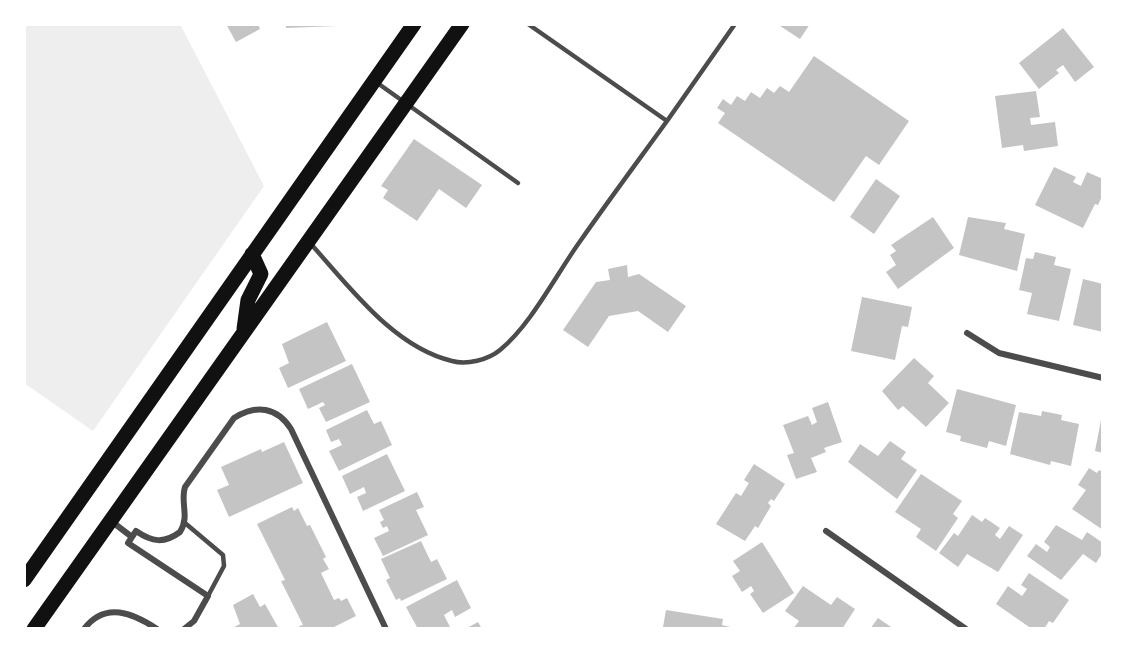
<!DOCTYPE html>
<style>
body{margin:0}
#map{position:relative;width:1127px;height:653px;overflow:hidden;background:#fff;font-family:"Fira Sans",sans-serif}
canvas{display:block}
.frame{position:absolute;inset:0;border:26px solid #fff;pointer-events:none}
</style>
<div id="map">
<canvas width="1127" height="653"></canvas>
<div class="frame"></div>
</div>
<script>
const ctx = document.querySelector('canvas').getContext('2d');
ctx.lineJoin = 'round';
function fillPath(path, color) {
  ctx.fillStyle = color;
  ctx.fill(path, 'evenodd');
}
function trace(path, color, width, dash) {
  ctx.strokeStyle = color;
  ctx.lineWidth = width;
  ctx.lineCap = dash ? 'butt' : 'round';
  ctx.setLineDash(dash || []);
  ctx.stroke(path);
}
fillPath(new Path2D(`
 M 24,24 L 180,24 L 264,186 L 93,431 L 24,383 Z`), '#eee');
fillPath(new Path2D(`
 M 226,24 L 258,24 L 260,29 L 236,42 Z
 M 286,24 L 337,24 L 337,26 L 286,28 Z
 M 777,24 L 810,24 L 800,39 Z
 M 1063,28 L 1094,67 L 1075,82 L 1063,65 L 1056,70 L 1059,73 L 1039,89 L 1019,63 Z
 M 814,56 L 909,121 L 879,165 L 866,156 L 834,202 L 718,123 L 725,113 L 717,108 L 723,99 L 731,105 L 737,96 L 745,101 L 751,92 L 760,98 L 767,88 L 774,93 L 780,86 L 789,92 Z
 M 1036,91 L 1040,117 L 1030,118 L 1031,125 L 1055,122 L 1058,146 L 1024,151 L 1023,145 L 1002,148 L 995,96 Z
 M 414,139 L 482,185 L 466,208 L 439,189 L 417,221 L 383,198 L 388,190 L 381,186 Z
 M 1054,167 L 1076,177 L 1073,182 L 1081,186 L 1087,172 L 1103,179 L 1103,194 L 1098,205 L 1095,204 L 1083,228 L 1035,205 Z
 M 876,179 L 900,196 L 874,234 L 850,217 Z
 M 933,217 L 954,248 L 898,289 L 886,272 L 896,265 L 890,255 L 896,251 L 891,245 Z
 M 968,217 L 1006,223 L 1004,229 L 1025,234 L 1017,271 L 959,255 Z
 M 1035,252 L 1056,257 L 1054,265 L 1071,269 L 1059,321 L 1027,314 L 1032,293 L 1019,290 L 1026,258 L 1033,259 Z
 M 627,265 L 628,277 L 639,274 L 686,306 L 668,332 L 638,311 L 609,316 L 588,347 L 563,330 L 596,282 L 610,280 L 608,269 Z
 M 1083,279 L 1103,284 L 1103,332 L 1073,325 Z
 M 862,297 L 912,307 L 908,327 L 902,326 L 895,360 L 851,351 Z
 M 327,322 L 346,361 L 288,388 L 279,368 L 289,363 L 282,344 Z
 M 914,358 L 934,376 L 928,383 L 949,403 L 926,427 L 903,406 L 898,410 L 882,391 Z
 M 352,364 L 370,402 L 326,422 L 319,408 L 325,405 L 323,402 L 308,409 L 299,389 Z
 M 957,389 L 1016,405 L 1006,446 L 989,441 L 987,448 L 960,441 L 961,436 L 946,432 Z
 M 828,402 L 842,442 L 824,448 L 826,452 L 811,458 L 817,472 L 796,479 L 787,455 L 794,453 L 783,425 L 808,416 L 812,425 L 817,422 L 812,408 Z
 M 367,410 L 374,424 L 381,421 L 392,445 L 339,471 L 329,451 L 342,445 L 339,439 L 331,442 L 326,430 Z
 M 1042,411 L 1062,415 L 1061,420 L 1079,424 L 1071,466 L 1051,461 L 1050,465 L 1010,454 L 1019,412 L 1041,416 Z
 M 1102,415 L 1103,415 L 1103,453 L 1095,451 Z
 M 890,441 L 906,452 L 901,459 L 917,470 L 897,499 L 848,462 L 860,444 L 878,456 Z
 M 284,442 L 303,483 L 229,517 L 217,490 L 229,485 L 221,467 L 261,449 L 262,452 Z
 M 387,454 L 405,491 L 363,511 L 357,497 L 366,493 L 364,487 L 350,494 L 342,476 Z
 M 754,464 L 785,484 L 774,501 L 771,499 L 768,503 L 771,506 L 758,528 L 755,526 L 745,541 L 716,524 L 736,493 L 741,496 L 749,483 L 744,480 Z
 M 1089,468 L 1097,473 L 1099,470 L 1103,472 L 1103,530 L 1072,509 L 1086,490 L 1078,485 Z
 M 921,474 L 962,501 L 953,514 L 958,518 L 936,551 L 916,537 L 921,529 L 895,512 Z
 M 417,492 L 424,507 L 416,510 L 428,535 L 383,556 L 374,538 L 389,531 L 387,526 L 383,528 L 380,522 L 384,520 L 379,510 Z
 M 292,507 L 294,511 L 298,508 L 307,526 L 310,525 L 326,557 L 323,559 L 329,569 L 321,573 L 334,600 L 339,598 L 341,601 L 347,598 L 356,616 L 330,629 L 301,629 L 299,626 L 303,625 L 281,581 L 285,580 L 257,524 Z
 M 972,515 L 982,522 L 985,518 L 1000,528 L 995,535 L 1000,539 L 1009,526 L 1023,535 L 998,572 L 967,554 L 958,567 L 939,553 L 954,533 L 958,536 Z
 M 1056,525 L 1082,540 L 1087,532 L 1103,543 L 1103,552 L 1096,563 L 1083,554 L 1061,580 L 1027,556 L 1036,544 L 1047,552 L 1050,547 L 1044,542 Z
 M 421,541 L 431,562 L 437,559 L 447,579 L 401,601 L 400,598 L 396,600 L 386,580 L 390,578 L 381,559 Z
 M 762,542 L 794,593 L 763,613 L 750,594 L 754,591 L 751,586 L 742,592 L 732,576 L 740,571 L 733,561 Z
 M 1029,573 L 1069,600 L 1053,623 L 1049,621 L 1044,629 L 1032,629 L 996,604 L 1008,586 L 1022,596 L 1027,589 L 1021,585 Z
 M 457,580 L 471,608 L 455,617 L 452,610 L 444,615 L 451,629 L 418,629 L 406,607 Z
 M 803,586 L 831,605 L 837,597 L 855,609 L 842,629 L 793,629 L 799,621 L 785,611 Z
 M 253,594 L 260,607 L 265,604 L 279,629 L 230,629 L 240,624 L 233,605 Z
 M 666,610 L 723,619 L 722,625 L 739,629 L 663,627 Z
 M 878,618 L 894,629 L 870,629 Z
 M 478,622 L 482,629 L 465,629 Z`), '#c4c4c4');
trace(new Path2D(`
 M 528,24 L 667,121 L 735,24
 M 376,82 L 518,183
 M 310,243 C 349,286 393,347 452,361 C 467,365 488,360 500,350 C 531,325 557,273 581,240 C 609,200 638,161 667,121
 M 185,523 L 223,555 L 224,566 L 208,596`), '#4c4c4c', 4.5);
trace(new Path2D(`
 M 967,333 L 999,353 L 1103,378
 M 111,521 L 132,537
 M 826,531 L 966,629
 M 84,629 C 105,601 133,613 157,629
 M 184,629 L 194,621 L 208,596 L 128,543 L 136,531 C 152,542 164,544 180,532 C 190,516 180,503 185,487 L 234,418 C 256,404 277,407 291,429 L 386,629`), '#4c4c4c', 6);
trace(new Path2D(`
 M 244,329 L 248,300 L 261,274 L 252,254
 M 24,580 L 414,24
 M 34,629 L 462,24`), '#111', 15);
</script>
